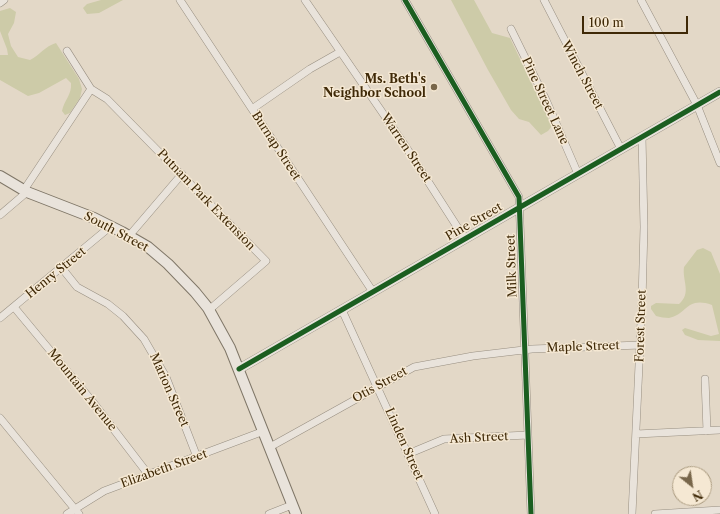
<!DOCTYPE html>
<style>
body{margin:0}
#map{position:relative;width:720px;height:514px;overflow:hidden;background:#e3d8c7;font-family:"Libre Caslon Text",serif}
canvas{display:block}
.north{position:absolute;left:672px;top:466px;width:40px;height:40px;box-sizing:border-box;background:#f5e8d3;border:1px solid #ac9c81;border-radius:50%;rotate:150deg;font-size:11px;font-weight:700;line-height:16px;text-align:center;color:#3f2907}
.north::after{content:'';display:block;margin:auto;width:14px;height:18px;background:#78664a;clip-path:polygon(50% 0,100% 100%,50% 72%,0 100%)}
.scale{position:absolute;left:582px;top:16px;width:106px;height:18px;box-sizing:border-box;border:2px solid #3f2907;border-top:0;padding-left:5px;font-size:12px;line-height:14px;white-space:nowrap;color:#3f2907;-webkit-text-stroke:3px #f5e8d3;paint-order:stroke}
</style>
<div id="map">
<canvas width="720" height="514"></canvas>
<div class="north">N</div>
<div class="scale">100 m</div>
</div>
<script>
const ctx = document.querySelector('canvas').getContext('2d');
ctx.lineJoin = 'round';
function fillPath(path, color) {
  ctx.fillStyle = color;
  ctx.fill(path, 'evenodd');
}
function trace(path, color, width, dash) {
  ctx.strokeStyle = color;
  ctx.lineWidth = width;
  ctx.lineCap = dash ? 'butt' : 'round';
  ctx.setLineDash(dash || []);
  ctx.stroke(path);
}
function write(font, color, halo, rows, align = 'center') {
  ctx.font = font + ' "Libre Caslon Text",serif';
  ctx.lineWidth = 3;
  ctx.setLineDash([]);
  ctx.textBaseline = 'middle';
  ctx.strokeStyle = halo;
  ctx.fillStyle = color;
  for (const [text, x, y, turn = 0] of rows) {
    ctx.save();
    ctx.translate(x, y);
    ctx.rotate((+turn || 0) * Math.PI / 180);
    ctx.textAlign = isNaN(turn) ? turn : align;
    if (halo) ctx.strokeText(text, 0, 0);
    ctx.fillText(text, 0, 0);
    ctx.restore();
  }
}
fillPath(new Path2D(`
 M 101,0 L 123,0 L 99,13 L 87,14 L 83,8 L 87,4 Z
 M 451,0 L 474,0 L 492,33 L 510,38 L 552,126 L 548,131 L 541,135 L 529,122 L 519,119 L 511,110 L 488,70 Z
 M 10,8 L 16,12 L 14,23 L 8,34 L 11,46 L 18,57 L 30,60 C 40,55 45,46 56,43 L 79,79 L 82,89 L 80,98 L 70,113 L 65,115 L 62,111 C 64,100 72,95 71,83 L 66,78 L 39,93 L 28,96 L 0,80 L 0,55 L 8,55 L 7,49 L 0,31 L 0,11 Z
 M 703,248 L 711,252 L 720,274 L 720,341 L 698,340 L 685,335 L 682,330 L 685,328 L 711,336 L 719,334 L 712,305 C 686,296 687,315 669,318 C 665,318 660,317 656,316 L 651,309 L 651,306 L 656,303 L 679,304 C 692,293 682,281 684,267 L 697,250 Z`), '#cdcba8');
const minor = new Path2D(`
 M 180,0 L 373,292
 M 305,0 L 404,144 L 465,239
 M 405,0 L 519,197 L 531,514
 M 544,0 L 621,149
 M 641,0 L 697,105 L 720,163
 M 0,3 L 4,0
 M 511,29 L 546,100 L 578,174
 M 67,51 L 91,89 L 107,99 L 266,261 L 209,310
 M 252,109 L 310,69 L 340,52
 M 24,190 L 91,89
 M 0,215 L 27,192
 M 129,236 L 182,174
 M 61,267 L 77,287 L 108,304 L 123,316 L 144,339 L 166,377 L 197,457
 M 14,307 L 92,401 L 148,474
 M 342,310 L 435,514
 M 0,318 L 111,226
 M 705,379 L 707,431
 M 0,418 L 79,514
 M 636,434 L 720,430
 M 270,447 L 414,367 L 473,356 L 532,349 L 641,345
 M 408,454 L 444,439 L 528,435
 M 67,514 L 104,491 L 264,431
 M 269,514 L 292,505
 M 632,514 L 642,301 L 644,227 L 642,137
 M 655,514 L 720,510`);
const tertiary = new Path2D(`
 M 239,369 L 720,92`);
const secondary = new Path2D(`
 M 0,176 L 27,192 L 94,218 L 122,232 L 148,247 L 168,264 L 195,292 L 208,308 L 230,348 L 296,514`);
trace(minor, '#978e80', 8);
trace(tertiary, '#978e80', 10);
trace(secondary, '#7f7667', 12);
trace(minor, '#e9e3db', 7);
trace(tertiary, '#e9e3db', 9);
trace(secondary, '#e9e3db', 10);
trace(new Path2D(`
 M 405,0 L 519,197 L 531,514
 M 239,369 L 720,92`), '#1b5e20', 5);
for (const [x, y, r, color] of [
 [434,87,4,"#78664a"]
]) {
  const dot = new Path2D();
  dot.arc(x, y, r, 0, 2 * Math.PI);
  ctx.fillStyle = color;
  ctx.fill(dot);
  trace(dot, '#f5e8d3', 1.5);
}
write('12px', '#3f2907', '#f5e8d3', [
 ["Winch Street",582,75,62],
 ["Pine Street Lane",545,101,65],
 ["Burnap Street",276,146,57],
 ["Warren Street",406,148,56],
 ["Putnam Park Extension",206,200,46],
 ["Pine Street",474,222,-30],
 ["South Street",116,232,28],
 ["Milk Street",512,266,-92],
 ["Henry Street",56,273,-39],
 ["Forest Street",641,326,-88],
 ["Maple Street",583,347,-2],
 ["Otis Street",380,385,-29],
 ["Mountain Avenue",82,390,51],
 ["Marion Street",169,390,66],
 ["Ash Street",479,438,-3],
 ["Linden Street",404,444,66],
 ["Elizabeth Street",164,469,-20]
]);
write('bold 12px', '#3f2907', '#f5e8d3', [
 ["Ms. Beth's",426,80],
 ["Neighbor School",426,94]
], 'right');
</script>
